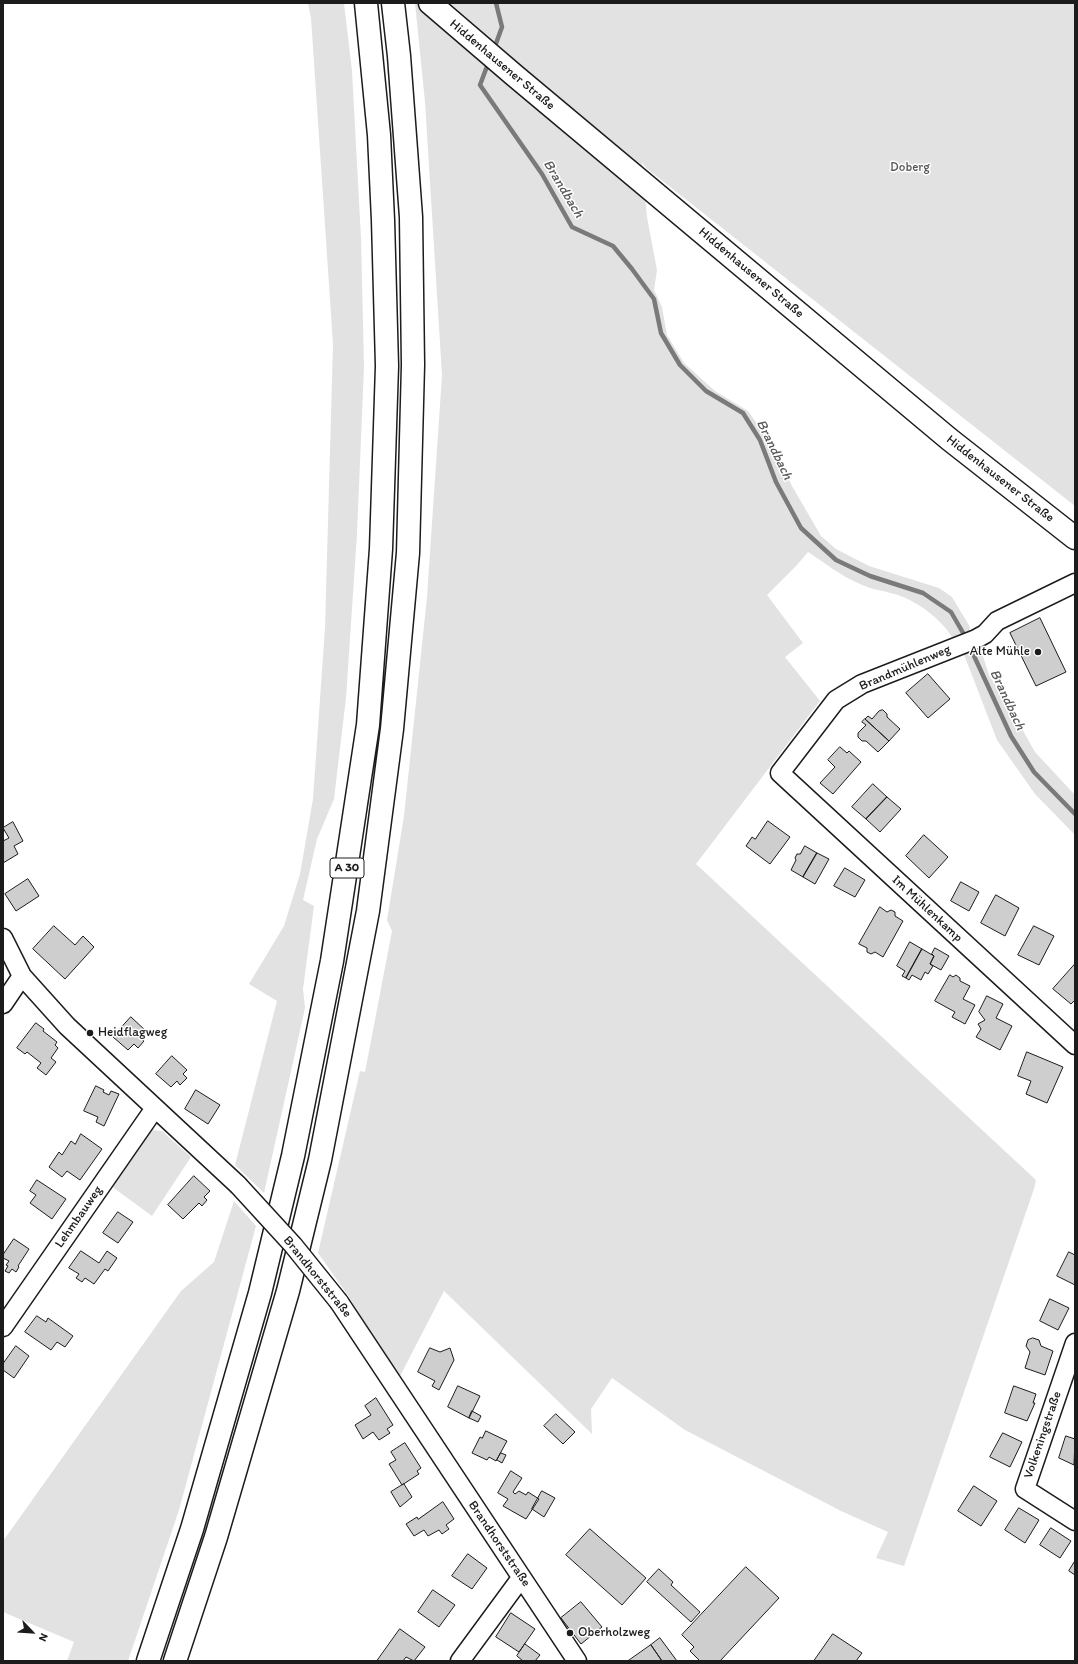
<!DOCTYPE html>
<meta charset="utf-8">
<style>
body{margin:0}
#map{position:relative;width:1078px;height:1664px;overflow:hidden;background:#fff;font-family:Itim,sans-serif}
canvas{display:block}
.frame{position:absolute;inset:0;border:4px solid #1c1c1c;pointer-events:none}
.north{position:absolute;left:12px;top:1612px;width:40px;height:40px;-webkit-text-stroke:3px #fff;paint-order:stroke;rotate:115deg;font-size:11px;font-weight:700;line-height:16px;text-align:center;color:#1c1c1c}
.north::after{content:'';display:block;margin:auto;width:14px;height:18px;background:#1c1c1c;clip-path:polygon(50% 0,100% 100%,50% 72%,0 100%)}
</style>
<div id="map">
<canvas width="1078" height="1664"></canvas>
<div class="frame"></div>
<div class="north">N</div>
</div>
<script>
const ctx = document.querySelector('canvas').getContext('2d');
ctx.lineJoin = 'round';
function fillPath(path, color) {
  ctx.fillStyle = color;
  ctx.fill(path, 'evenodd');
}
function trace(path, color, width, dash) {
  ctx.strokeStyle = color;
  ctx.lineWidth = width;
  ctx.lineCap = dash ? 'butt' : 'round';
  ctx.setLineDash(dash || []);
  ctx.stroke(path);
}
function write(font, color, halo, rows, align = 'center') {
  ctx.font = font + ' Itim,sans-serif';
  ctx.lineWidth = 3;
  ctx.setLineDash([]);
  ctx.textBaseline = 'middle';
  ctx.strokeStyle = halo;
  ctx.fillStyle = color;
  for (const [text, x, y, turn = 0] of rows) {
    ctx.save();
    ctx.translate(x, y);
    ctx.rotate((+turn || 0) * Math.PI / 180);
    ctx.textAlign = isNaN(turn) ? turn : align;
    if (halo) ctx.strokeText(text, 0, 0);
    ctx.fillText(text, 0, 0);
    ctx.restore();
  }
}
fillPath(new Path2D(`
 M 308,3 L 344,3 L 352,71 L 361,238 L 364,367 L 357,534 L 346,698 L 334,799 L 317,839 L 303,900 L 314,906 L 303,989 L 305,1008 L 264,1193 L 235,1165 L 277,1001 L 249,984 L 284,926 L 300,874 L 313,799 L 325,628 L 333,344 L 311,18 Z
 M 415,3 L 1075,3 L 1075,506 L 646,168 L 642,162 L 647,217 L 657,270 L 654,290 L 662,307 L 667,335 L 684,363 L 715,391 L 748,411 L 774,448 L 792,486 L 821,536 L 836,549 L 869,566 L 939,588 L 952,597 L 970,627 L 968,635 L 954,641 C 945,622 919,602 898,595 C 886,591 872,590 860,584 C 841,576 825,563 808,552 L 796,566 L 767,595 L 803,643 L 785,657 L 820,701 L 696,864 L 1036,1180 L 1034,1189 L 904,1566 L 876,1558 L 888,1532 L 841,1511 L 685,1430 L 612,1378 L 591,1409 L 592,1434 L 444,1291 L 399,1378 L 349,1297 L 318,1253 L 360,1071 L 365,1072 L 392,931 L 387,920 L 404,816 L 427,597 L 442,375 L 425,102 Z
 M 980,647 L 989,675 L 1008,704 L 1035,752 L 1075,795 L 1075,835 L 1035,794 L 997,740 L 963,652 Z
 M 152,1130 L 162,1131 L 191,1157 L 152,1216 L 111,1186 L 143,1139 Z
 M 234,1201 L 256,1226 L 179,1510 L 128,1661 L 67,1661 L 74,1642 L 3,1612 L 3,1541 L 181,1291 L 214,1262 Z`), '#e2e2e2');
trace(new Path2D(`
 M 494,49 L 502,27 L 496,3
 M 489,61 L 480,85 L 542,174 L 572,227 L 613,246 L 632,269 L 654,299 L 661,333 L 680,365 L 706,391 L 743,413 L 760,440 L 776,482 L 801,528 L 836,560 L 870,576 L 923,593 L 951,612 L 966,638
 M 969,645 L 1011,736 L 1034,772 L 1075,814`), '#7a7a7a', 4.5);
const building = new Path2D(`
 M 1040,618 L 1066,672 L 1036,686 L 1010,633 Z
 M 928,674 L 950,699 L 928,718 L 906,693 Z
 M 883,710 L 887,714 L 887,717 L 900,729 L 889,741 L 865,719 L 868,716 L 872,719 L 879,711 Z
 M 865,719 L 889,741 L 878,752 L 866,741 L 862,741 L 858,737 L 858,733 L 866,725 L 862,722 Z
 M 840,747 L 847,753 L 849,751 L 861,762 L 833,794 L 820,783 L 835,767 L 828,760 Z
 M 873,784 L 887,797 L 866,819 L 852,807 Z
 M 887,797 L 901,809 L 880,832 L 866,819 Z
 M 768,821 L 790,837 L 770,864 L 746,846 L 752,837 L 755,839 Z
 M 13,822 L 23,841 L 14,846 L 18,854 L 3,863 L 3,841 L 9,838 L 3,828 Z
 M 924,835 L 948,857 L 929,878 L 906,856 Z
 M 805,846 L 817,853 L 803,877 L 791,870 L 796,860 L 795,858 L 797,854 L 800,854 Z
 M 817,853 L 829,859 L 815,884 L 803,877 Z
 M 845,868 L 865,880 L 855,897 L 834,886 Z
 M 28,879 L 39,896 L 16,911 L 5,894 Z
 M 961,882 L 979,892 L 969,911 L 951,901 Z
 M 996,895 L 1019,908 L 1005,936 L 981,923 Z
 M 880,907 L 887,912 L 891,910 L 895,912 L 895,916 L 903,921 L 883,957 L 875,952 L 871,954 L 867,952 L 867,948 L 859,944 Z
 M 54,926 L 75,945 L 83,936 L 94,947 L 65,979 L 33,949 Z
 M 1034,926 L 1054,936 L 1039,965 L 1018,955 Z
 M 910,942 L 922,949 L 906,978 L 902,976 L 905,971 L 897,966 Z
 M 935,948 L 949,956 L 941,970 L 930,964 L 934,956 L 932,954 Z
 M 922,949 L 934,956 L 930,964 L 933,966 L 928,974 L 925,972 L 921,980 L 912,975 L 909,980 L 906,978 Z
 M 1075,964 L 1075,1000 L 1071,1004 L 1053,989 Z
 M 950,975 L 953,977 L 956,975 L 960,978 L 960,981 L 970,986 L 963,999 L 975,1005 L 965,1024 L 952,1017 L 955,1012 L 935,1001 Z
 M 987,996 L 1003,1004 L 996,1018 L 1012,1026 L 1000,1050 L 976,1037 L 981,1029 L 978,1024 L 985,1020 L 979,1012 Z
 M 131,1017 L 146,1031 L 140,1038 L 144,1041 L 138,1048 L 134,1044 L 128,1050 L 113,1037 Z
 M 36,1023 L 44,1029 L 43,1031 L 57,1042 L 55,1045 L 58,1048 L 51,1058 L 56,1062 L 46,1075 L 37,1068 L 41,1063 L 27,1052 L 25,1054 L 17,1048 Z
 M 1027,1052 L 1063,1067 L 1047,1103 L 1026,1094 L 1031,1081 L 1018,1076 Z
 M 172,1056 L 187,1070 L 183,1074 L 187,1078 L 180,1085 L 177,1081 L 171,1087 L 156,1074 Z
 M 96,1086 L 104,1090 L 103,1092 L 109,1095 L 111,1091 L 119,1094 L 104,1126 L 96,1122 L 98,1117 L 84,1111 Z
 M 196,1090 L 220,1105 L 208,1124 L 185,1109 Z
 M 81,1134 L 102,1149 L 80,1180 L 67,1171 L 62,1177 L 49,1167 L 59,1152 L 62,1155 L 71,1141 L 75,1144 Z
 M 194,1176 L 210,1191 L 204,1197 L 207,1200 L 202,1206 L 199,1203 L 183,1219 L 168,1205 Z
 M 37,1180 L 66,1199 L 52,1219 L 30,1203 L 36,1195 L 30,1191 Z
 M 118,1212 L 133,1222 L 118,1243 L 103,1233 Z
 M 14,1239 L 29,1249 L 18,1266 L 19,1267 L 16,1272 L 12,1269 L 9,1273 L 5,1271 L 8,1266 L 6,1265 L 9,1261 L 3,1258 L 3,1255 Z
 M 81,1251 L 99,1263 L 107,1251 L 117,1258 L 108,1271 L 105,1269 L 94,1284 L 85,1278 L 82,1282 L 76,1278 L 79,1274 L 69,1268 Z
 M 1069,1252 L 1075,1255 L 1075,1285 L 1057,1276 Z
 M 1050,1299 L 1069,1308 L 1058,1330 L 1040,1321 Z
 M 37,1316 L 46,1322 L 48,1318 L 73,1336 L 65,1347 L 57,1342 L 51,1350 L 25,1332 Z
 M 1033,1338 L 1039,1340 L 1041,1346 L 1053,1351 L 1045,1375 L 1025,1368 L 1030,1352 L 1026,1346 L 1028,1340 Z
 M 16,1346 L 29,1356 L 14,1378 L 3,1370 L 3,1364 Z
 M 430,1348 L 440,1352 L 450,1348 L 454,1360 L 439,1390 L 432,1386 L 435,1381 L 418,1372 Z
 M 458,1386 L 480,1396 L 469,1418 L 448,1407 Z
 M 1014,1386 L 1036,1394 L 1033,1403 L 1035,1403 L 1027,1421 L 1005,1413 Z
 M 376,1398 L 393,1425 L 387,1429 L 390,1433 L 379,1440 L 373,1432 L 363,1439 L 355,1425 L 371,1415 L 365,1406 Z
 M 472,1411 L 481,1416 L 478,1422 L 469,1418 Z
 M 556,1414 L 575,1432 L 563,1444 L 544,1426 Z
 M 486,1431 L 507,1441 L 496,1461 L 489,1457 L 487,1460 L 472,1453 L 480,1437 L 482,1438 Z
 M 1003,1433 L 1022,1442 L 1010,1467 L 990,1457 Z
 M 1066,1436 L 1075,1439 L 1074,1465 L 1059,1458 Z
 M 405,1443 L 421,1468 L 417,1471 L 419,1474 L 402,1485 L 389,1464 L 396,1460 L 391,1452 Z
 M 501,1453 L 506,1455 L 502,1463 L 497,1460 Z
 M 511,1471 L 522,1478 L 513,1492 L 515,1494 L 519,1491 L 526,1495 L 528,1492 L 539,1499 L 526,1519 L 503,1506 L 508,1499 L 498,1493 Z
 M 404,1484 L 412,1497 L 400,1507 L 391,1492 Z
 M 974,1486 L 997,1501 L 981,1526 L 958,1511 Z
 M 542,1491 L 555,1498 L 544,1517 L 532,1509 Z
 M 443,1502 L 454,1519 L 446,1525 L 449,1529 L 442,1534 L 439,1530 L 428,1536 L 424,1530 L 414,1536 L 406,1524 L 417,1517 L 418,1519 Z
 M 1019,1508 L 1039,1520 L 1025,1543 L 1005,1530 Z
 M 1051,1528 L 1071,1541 L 1060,1558 L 1040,1545 Z
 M 590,1529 L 646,1578 L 622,1605 L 566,1555 Z
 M 468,1554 L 487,1568 L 472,1589 L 452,1576 Z
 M 1075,1561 L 1075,1575 L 1069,1571 Z
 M 746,1567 L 779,1598 L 720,1661 L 700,1661 L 690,1651 L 694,1647 L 682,1635 Z
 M 659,1569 L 673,1582 L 671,1585 L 700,1612 L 691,1622 L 647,1582 Z
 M 433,1590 L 455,1605 L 439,1627 L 418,1612 Z
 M 581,1602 L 602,1627 L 581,1644 L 561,1618 Z
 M 511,1613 L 535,1629 L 519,1652 L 496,1637 Z
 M 400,1629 L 425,1647 L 414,1661 L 406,1657 L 403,1661 L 377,1661 Z
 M 833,1634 L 862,1653 L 856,1661 L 814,1661 Z
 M 660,1638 L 677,1661 L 662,1661 L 651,1645 Z
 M 525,1644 L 540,1655 L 535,1661 L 523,1661 L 517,1656 Z
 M 651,1645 L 662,1661 L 628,1661 Z`);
fillPath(building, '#cecece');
trace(building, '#1c1c1c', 1);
const street = new Path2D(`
 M 1075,583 L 997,621 L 985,634 L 976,639 L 862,684 L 836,700 L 780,773 L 1075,1045
 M 3,938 L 22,976 L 67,1026 L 238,1185
 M 3,1004 L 22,976
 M 339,1302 L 577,1661
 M 3,1327 L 155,1108
 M 1075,1343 L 1025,1489 L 1075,1521
 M 460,1661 L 521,1578`);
const secondary = new Path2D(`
 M 430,3 L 514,75 L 949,439 L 1075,538`);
const highway = new Path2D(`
 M 148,1661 L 192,1529 L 260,1293 L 293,1156 L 332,961 L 368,725 L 381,549 L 387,366 L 383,220 L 379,135 L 366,3
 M 175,1661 L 216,1537 L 288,1291 L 320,1160 L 368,911 L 392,729 L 408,553 L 413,365 L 411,217 L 399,56 L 393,3`);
trace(street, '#1c1c1c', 21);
trace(secondary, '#1c1c1c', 25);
trace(highway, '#1c1c1c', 25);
trace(street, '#fff', 18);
trace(secondary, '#fff', 22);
trace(highway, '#fff', 22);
const streetBridge = new Path2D(`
 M 238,1185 L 293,1245 L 339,1302`);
trace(streetBridge, '#1c1c1c', 21, []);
trace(streetBridge, '#fff', 18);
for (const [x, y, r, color] of [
 [1038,652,4,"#1c1c1c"],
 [90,1033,4,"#1c1c1c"],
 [570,1633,4,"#1c1c1c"]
]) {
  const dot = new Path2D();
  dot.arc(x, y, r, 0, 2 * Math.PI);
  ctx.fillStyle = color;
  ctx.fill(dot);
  trace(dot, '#fff', 1.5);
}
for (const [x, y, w] of [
 [347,868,34]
]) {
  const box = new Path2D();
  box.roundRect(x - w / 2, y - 10, w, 20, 3);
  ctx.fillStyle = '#fff';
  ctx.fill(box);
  trace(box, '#1c1c1c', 1);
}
write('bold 12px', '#1c1c1c', null, [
 ["A 30",347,868]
]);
write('13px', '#1c1c1c', '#fff', [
 ["Hiddenhausener Straße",502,65,40],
 ["Hiddenhausener Straße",751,273,40],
 ["Hiddenhausener Straße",1000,479,38],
 ["Brandmühlenweg",905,668,-23],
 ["Im Mühlenkamp",927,909,43],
 ["Lehmbauweg",79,1217,-55],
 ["Brandhorststraße",317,1277,51],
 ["Volkeningstraße",1043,1435,-71],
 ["Brandhorststraße",499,1544,56]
]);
write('13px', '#575757', '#fff', [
 ["Doberg",910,168]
]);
write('13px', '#1c1c1c', '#fff', [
 ["Alte Mühle",1030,652,"right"],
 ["Heidflagweg",98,1033],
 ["Oberholzweg",578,1633]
], 'left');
write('italic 14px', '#5a5a5a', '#fff', [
 ["Brandbach",563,189,59],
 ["Brandbach",774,450,64],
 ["Brandbach",1007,700,65]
]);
</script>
